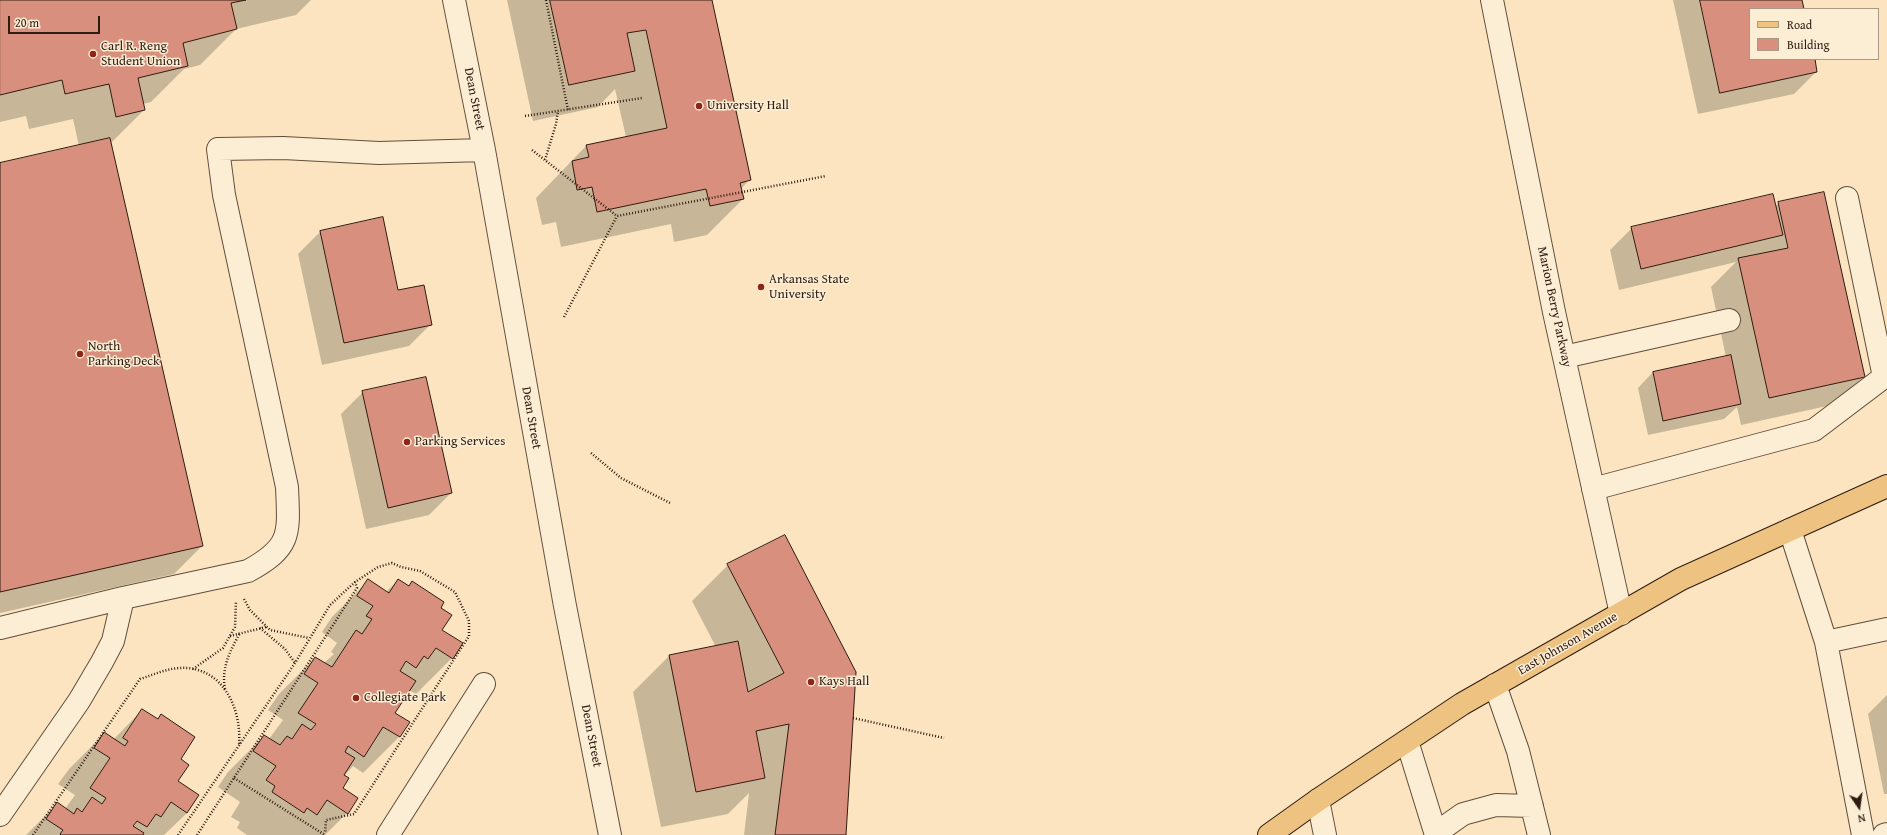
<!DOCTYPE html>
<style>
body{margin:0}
#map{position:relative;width:1887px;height:835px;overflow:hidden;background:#fbe4bf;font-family:"Gentium Book Plus",serif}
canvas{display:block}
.legend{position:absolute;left:1749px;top:8px;width:130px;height:52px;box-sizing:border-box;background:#fcedd5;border:1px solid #aa9987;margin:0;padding:5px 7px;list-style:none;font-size:12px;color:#2f1c11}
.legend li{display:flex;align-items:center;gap:8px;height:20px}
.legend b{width:20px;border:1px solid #aa9987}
.north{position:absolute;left:1839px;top:787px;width:40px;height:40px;-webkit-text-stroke:3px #fcedd5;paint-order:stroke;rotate:167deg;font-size:11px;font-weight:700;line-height:16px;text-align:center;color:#2f1c11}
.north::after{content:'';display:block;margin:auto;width:14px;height:18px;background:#2f1c11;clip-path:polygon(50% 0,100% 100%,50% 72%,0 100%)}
.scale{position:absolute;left:8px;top:16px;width:92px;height:18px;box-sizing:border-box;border:2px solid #2f1c11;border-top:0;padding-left:5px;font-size:12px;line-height:14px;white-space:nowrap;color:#2f1c11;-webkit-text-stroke:3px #fcedd5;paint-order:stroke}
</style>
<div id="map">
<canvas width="1887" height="835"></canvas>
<ul class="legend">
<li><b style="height:5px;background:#eec280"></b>Road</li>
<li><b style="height:11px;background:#d98f7d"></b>Building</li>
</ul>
<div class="north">N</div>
<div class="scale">20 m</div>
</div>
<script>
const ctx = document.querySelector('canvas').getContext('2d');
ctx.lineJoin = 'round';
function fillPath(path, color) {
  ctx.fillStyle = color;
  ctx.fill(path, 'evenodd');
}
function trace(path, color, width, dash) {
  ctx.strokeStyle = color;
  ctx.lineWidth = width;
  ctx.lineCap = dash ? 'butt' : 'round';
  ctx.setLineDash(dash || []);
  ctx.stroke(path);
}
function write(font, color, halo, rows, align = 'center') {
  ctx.font = font + ' "Gentium Book Plus",serif';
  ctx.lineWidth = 3;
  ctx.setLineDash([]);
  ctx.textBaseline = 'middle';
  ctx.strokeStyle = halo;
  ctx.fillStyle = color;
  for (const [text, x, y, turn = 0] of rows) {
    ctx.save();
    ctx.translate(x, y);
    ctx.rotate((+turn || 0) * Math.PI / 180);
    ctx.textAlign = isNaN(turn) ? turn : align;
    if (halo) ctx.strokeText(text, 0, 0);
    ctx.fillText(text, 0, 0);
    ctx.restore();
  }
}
fillPath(new Path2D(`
 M 0,0 L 311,0 L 296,15 L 236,29 L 200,65 L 184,69 L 151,102 L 143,104 L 144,110 L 110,144 L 202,546 L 174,574 L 0,613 L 0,164 L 79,146 L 73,119 L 29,129 L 26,116 L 0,122 Z
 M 507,0 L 711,0 L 749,180 L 741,189 L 743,199 L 707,235 L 674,242 L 671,224 L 561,247 L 556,222 L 542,225 L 536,198 L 586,146 L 626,137 L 615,89 L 598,107 L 533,121 Z
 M 1673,0 L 1801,0 L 1803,9 L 1750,9 L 1750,59 L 1814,59 L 1816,72 L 1794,94 L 1698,114 Z
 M 1779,203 L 1864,376 L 1836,404 L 1741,425 L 1737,407 L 1724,419 L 1648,435 L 1638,388 L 1653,372 L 1726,357 L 1711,287 L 1736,262 L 1619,290 L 1610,250 L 1632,228 L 1775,206 Z
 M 320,232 L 398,291 L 431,324 L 409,346 L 322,365 L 298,254 Z
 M 363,392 L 451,493 L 429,515 L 366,529 L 341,414 Z
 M 784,536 L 845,835 L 744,835 L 749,793 L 728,814 L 661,827 L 633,692 L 669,656 L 716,647 L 692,601 L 728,565 Z
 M 398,580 L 409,586 L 412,583 L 440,608 L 441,630 L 452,658 L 416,694 L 409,690 L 394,713 L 409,723 L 399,737 L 363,773 L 353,766 L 344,776 L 341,788 L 347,813 L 325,835 L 247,835 L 237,828 L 240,822 L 231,817 L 240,802 L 218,787 L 228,772 L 264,736 L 269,739 L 283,720 L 268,710 L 279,694 L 315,658 L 324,663 L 334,654 L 331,652 L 337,643 L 322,632 L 332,617 L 368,581 L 386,592 Z
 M 1887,695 L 1887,794 L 1884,794 L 1868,714 Z
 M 142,710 L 157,720 L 161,716 L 179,759 L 177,782 L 187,813 L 164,835 L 26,835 L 57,804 L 65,809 L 75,795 L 58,784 L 69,769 L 105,733 L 114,739 Z`), '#0003');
const building = new Path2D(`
 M 0,0 L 246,0 L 231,3 L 237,29 L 183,43 L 188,66 L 138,78 L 145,110 L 116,117 L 109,84 L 65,94 L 62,80 L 0,95 Z
 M 550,0 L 712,0 L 751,180 L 740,183 L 744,199 L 710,206 L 706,189 L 597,212 L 592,187 L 577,190 L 572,161 L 589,157 L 586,145 L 667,128 L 646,30 L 627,33 L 635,71 L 569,85 Z
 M 1700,0 L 1802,0 L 1804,9 L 1750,9 L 1750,59 L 1815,59 L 1817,72 L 1720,93 Z
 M 110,138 L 203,546 L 0,592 L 0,163 Z
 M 1824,192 L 1865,377 L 1769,398 L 1738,258 L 1788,248 L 1778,202 Z
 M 1773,194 L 1783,235 L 1641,269 L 1631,227 Z
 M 383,217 L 398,290 L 424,285 L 432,325 L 344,343 L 320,231 Z
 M 1731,355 L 1741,404 L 1663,421 L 1653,372 Z
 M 426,377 L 452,493 L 388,508 L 362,391 Z
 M 785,535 L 856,672 L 846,835 L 775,835 L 789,724 L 756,731 L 765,778 L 696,792 L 669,655 L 738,641 L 748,692 L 784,673 L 727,564 Z
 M 368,579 L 389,593 L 398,579 L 409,586 L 412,581 L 444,602 L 441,608 L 452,615 L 442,630 L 463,643 L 453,659 L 436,648 L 428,659 L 424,656 L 416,668 L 406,661 L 400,671 L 416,681 L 395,713 L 410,722 L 400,737 L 383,727 L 364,757 L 348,746 L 345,752 L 355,758 L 344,775 L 349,778 L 343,788 L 358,798 L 348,814 L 327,800 L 317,815 L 307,808 L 304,813 L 272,792 L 275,786 L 266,780 L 276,766 L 253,751 L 264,735 L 280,745 L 287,736 L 292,739 L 302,724 L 311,730 L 316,724 L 298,713 L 318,683 L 304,674 L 315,657 L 332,667 L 356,630 L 362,634 L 372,619 L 366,616 L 373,606 L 357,596 Z
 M 142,709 L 158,719 L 161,714 L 195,737 L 181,759 L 189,765 L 178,781 L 199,795 L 187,813 L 171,802 L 161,817 L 156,814 L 147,827 L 137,821 L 133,826 L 144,833 L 143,835 L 61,835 L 60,834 L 63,830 L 46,819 L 57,802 L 74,814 L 77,808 L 82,812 L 92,797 L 102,804 L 106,798 L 90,788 L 110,758 L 94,748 L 104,732 L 125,746 L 128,741 L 123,738 Z`);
fillPath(building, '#d98f7d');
trace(building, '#2f1c11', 1);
const minor = new Path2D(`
 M 454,0 L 484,150 L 565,606 L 610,835
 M 1492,0 L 1554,312 L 1621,614
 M 1564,357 L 1729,320
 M 1593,489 L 1814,430 L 1884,377 L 1847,198
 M 1790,530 L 1826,642 L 1863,835
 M 0,628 L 123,598
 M 1826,642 L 1887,629
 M 1495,685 L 1518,751 L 1539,835
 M 1407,741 L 1436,835
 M 1318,800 L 1325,835
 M 0,815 L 79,701 L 102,662 L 113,641 L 123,598 L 248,571 C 292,547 289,534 287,487 L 224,195 L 218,149 L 283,148 L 379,153 L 484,150
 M 1436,833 L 1463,814 L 1496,805 L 1532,806
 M 388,835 L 484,684
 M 1884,835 L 1887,834`);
const major = new Path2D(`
 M 1269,835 L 1318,800 L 1462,704 L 1681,579 L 1887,486`);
trace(minor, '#624e3c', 24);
trace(major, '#2f1c11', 24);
trace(new Path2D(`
 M 546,0 L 568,110
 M 525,116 L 642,98
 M 532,150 L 617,216 L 826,176
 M 545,160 L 556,124 L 558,111
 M 564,317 L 617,216
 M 591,453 L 621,478 L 670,503
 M 244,599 L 250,610 L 270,630 L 309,638
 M 260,628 L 285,649 L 295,663
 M 230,636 L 266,627
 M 193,669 L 223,648 L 235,627 L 236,601
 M 225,689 C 221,668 230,651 240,633
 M 853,718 L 944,738
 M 234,778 L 325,835
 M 33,835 L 140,679 C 153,675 165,669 179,668 C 222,665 242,708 239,745
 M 178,835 L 295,663 L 330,605 L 355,582 L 378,567 L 392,563 L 401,567 L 420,571 L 455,592 L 469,621 L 469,636 L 354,814 L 326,820 L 325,833
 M 197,835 L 357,588 L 355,582`), '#2f1c11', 2.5, [1, 2]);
trace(minor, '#fcedd5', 22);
trace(major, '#eec280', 22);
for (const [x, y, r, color] of [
 [93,54,4,"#8f2418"],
 [699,106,4,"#8f2418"],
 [761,287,4,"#8f2418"],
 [80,354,4,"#8f2418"],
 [407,442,4,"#8f2418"],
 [811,682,4,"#8f2418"],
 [356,698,4,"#8f2418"]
]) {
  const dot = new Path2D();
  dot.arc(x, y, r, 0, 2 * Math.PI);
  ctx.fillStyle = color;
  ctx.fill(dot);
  trace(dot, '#fcedd5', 1.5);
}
write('13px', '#2f1c11', '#fcedd5', [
 ["Carl R. Reng",101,47],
 ["Student Union",101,62],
 ["University Hall",707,106],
 ["Arkansas State",769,280],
 ["University",769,295],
 ["North",88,347],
 ["Parking Deck",88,362],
 ["Parking Services",415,442],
 ["Kays Hall",819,682],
 ["Collegiate Park",364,698]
], 'left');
write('13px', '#2f1c11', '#fcedd5', [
 ["Dean Street",474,99,79],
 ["Marion Berry Parkway",1554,307,78],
 ["Dean Street",531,418,80],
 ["East Johnson Avenue",1568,644,-30],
 ["Dean Street",591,736,79]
]);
</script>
